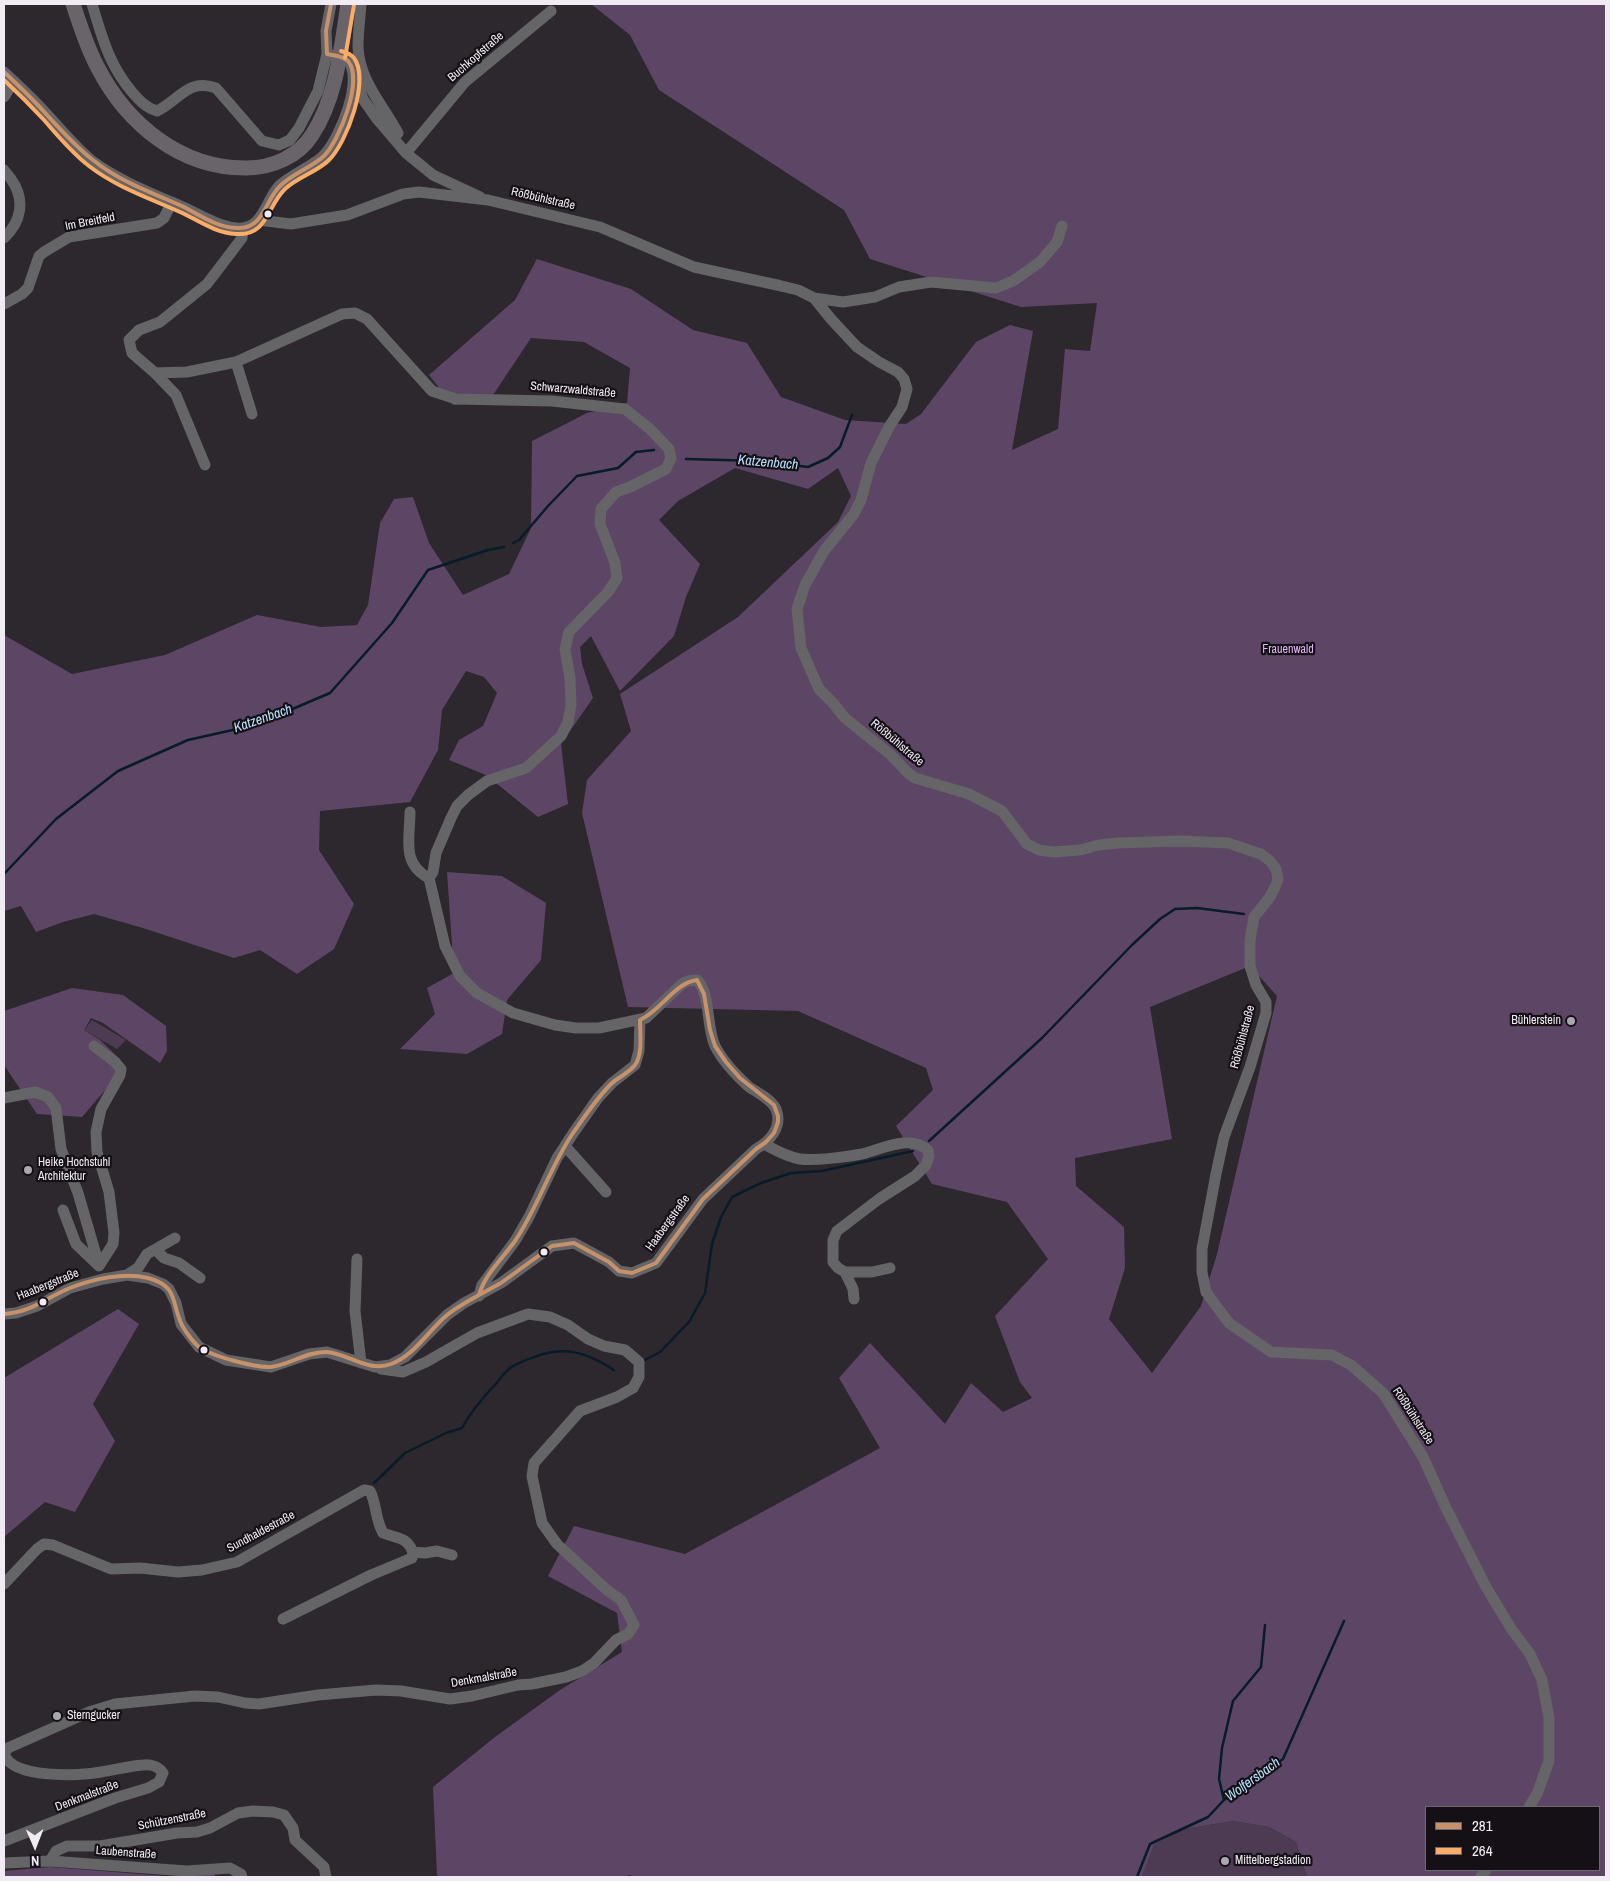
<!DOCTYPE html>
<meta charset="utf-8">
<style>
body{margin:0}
#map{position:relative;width:1610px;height:1881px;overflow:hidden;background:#2d282e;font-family:"Archivo Narrow",sans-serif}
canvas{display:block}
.frame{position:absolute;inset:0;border:5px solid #f1ecf4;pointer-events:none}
.legend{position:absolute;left:1425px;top:1806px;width:175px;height:65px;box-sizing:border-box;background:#141016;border:1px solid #6c686f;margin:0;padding:6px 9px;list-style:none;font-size:15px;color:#f1ecf4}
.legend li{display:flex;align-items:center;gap:10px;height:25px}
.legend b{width:25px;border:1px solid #6c686f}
.north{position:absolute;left:10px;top:1821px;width:50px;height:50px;-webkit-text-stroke:4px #141016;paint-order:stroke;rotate:179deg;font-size:14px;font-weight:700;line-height:20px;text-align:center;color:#f1ecf4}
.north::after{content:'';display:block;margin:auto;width:18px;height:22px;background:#f1ecf4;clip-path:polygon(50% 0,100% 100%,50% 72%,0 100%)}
</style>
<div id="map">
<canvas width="1610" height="1881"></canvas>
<div class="frame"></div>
<ul class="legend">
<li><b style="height:6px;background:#c7916a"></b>281</li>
<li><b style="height:6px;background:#fcac66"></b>264</li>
</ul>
<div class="north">N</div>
</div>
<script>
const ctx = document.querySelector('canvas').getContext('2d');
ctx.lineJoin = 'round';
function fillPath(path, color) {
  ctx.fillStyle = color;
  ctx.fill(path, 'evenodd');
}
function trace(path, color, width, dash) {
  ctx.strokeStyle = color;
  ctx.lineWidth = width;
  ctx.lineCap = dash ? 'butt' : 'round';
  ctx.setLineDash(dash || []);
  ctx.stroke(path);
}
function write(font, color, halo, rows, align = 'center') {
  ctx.font = font + ' "Archivo Narrow",sans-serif';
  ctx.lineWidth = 4.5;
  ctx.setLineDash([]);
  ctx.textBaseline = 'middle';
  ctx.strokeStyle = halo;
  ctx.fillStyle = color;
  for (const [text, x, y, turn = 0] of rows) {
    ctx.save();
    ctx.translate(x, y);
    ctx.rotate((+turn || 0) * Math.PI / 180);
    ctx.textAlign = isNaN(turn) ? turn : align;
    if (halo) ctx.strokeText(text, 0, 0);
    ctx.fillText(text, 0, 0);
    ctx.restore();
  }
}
fillPath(new Path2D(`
 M 92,1020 L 126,1040 L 117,1049 L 84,1030 Z
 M 1233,1821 L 1269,1827 L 1296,1842 L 1307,1877 L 1142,1877 L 1154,1845 L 1185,1829 Z`), '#4c3b52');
fillPath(new Path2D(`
 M 591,4 L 1606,4 L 1606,1877 L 1307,1877 L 1296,1842 L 1269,1827 L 1233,1821 L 1185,1829 L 1154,1845 L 1142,1877 L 633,1877 L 630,1875 L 622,1877 L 440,1877 L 437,1875 L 433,1787 L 495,1737 L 560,1690 L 622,1652 L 617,1613 L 548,1576 L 574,1526 L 685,1554 L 880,1448 L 839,1378 L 870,1343 L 945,1424 L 971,1383 L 1003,1412 L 1032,1398 L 1020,1382 L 995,1316 L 1048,1259 L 1007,1202 L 932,1184 L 896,1126 L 933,1090 L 926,1068 L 798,1011 L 628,1007 L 582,813 L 587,780 L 631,731 L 620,694 L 738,617 L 838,522 L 851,496 L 838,468 L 808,489 L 735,468 L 678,501 L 659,520 L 700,564 L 686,597 L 674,636 L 620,691 L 591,636 L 580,647 L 582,664 L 593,698 L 561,744 L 568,804 L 538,817 L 486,775 L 449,760 L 459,740 L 483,726 L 497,693 L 484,677 L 466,671 L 442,710 L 438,750 L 410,802 L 320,811 L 319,850 L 354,904 L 334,949 L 297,974 L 260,950 L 234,958 L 143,928 L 94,914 L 63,922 L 36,932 L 21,906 L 4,911 L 4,635 L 72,674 L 165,655 L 257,615 L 321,627 L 357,625 L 368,605 L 380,523 L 394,499 L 413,497 L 429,543 L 463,595 L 509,574 L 531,528 L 532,441 L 587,413 L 627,403 L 630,368 L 584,342 L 531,338 L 489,401 L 453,405 L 429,375 L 515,300 L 537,259 L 631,289 L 693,330 L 747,343 L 781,397 L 845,420 L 906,424 L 921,414 L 976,342 L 1010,325 L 1033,331 L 1012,450 L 1058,429 L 1065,349 L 1090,351 L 1097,303 L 1021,307 L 870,259 L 844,210 L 659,90 L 630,35 ZM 1250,966 L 1277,996 L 1217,1254 L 1201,1306 L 1152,1373 L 1109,1319 L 1125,1268 L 1124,1227 L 1076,1186 L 1075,1158 L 1172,1139 L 1150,1007 ZM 1426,1807 L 1599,1807 L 1599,1870 L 1426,1870 Z
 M 447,872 L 502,876 L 546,903 L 541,960 L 507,1000 L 502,1034 L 467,1054 L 400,1049 L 435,1014 L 427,988 L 454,973 Z
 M 72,988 L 123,995 L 166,1026 L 167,1051 L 160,1063 L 103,1023 L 91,1018 L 84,1030 L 100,1040 L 121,1060 L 118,1075 L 82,1117 L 37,1114 L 4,1065 L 4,1011 Z
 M 118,1309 L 139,1324 L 93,1404 L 115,1441 L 75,1512 L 45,1502 L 4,1537 L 4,1378 Z
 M 50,1867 L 166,1876 L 215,1874 L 215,1877 L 4,1877 L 4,1871 Z`), '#5d4566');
trace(new Path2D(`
 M 686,459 L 760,461 L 808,467 L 828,458 L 840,447 L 852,415
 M 513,543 L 519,540 L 548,506 L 577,476 L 618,468 L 636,452 L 654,450
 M 4,874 L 56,819 L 118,771 L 188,740 L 255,725 L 330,693 L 392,623 L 428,570 L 488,550 L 504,547
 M 929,1141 L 1042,1038 L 1132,945 L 1160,919 L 1175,909 L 1197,908 L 1244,914
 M 645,1360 L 660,1352 L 689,1322 L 705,1293 L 712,1244 L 721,1217 L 732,1197 L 761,1183 L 791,1173 L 822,1171 L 913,1151
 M 374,1483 L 405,1453 L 446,1433 L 462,1428 C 470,1413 480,1401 492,1388 C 498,1382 503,1374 510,1368 C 517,1363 526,1360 534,1357 C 565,1345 588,1353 614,1370
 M 1224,1800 L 1219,1779 L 1222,1748 L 1233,1701 L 1261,1667 L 1265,1625
 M 1137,1877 L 1150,1844 L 1208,1817 L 1224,1800 L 1283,1759 L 1344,1621`), '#071c29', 2.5);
trace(new Path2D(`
 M 92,4 C 102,37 109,65 132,92 C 139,100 146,108 157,111 C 179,101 187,78 216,88 L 262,141 L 279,145 L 290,140 L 299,128 L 318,91 L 327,54 L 326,31 L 331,4
 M 361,4 C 360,18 358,33 358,47 C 359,80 383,105 398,133 L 393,138
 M 4,72 C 17,84 30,96 42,109 C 58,126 74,146 92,161 C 119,181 153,194 183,207 C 200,215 218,226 236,228 C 263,231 265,201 279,186 C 291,174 316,165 325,154 C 340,137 365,78 347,59 L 327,54
 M 355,77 L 363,99 L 377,119 L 406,153 L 433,175 L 480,197
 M 4,97 L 14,81
 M 406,153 L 465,82 L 551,11
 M 4,170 C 6,173 9,176 11,179 C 26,200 21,222 4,238
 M 258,220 L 291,224 L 347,215 L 403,194 L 419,192 L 488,200 L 600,227 L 694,267 L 777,285 L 798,290 L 814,298 L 843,302 L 875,297 L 899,287 L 931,282 L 996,288 L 1013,281 L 1040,262 L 1057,242 L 1062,226
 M 814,298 L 831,319 L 857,347 L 879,362 L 898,372 L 904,379 L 907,389 L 902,407 L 889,427 L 871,463 L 861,500 L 854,514 L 824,551 L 805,585 L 797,609 L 801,648 L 819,689 L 833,703 L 845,718 L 891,755 L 907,772 L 915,778 L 969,794 L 1002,811 L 1027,844 L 1039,850 L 1053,852 L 1080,850 L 1099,845 L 1118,843 L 1181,841 L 1228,843 L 1261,854 L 1270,861 L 1276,869 L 1278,879 L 1276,885 L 1270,897 L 1254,917 L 1250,940 L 1250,966 L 1256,985 L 1266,1002 L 1266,1013 L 1250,1067 L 1224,1137 L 1216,1174 L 1202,1249 L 1202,1272 L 1206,1292 L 1229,1323 L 1271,1352 L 1332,1355 L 1351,1365 L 1383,1393 L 1423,1457 L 1446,1508 L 1486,1587 L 1512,1630 L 1530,1654 L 1542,1680 L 1549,1718 L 1549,1761 L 1537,1794 L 1529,1807
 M 4,304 L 22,294 L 28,288 L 39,256 L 44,252 L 69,237 L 157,223 L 164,218 L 172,202
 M 236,362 L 252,414
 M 155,373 L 176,395 L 205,465
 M 410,812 C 410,838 401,864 429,878
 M 4,1098 L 35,1092 L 48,1097 L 56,1108 L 61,1149 L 78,1193 L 99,1265
 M 764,1144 C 775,1150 787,1157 800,1159 C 815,1161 846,1157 862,1154 C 883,1149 908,1134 928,1150 L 929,1156 L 926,1165 L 915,1176 L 879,1199 L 837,1231 L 833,1240 L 833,1262 L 838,1268 L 845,1272 L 853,1289 L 854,1299
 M 565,1146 L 606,1192
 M 63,1210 L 76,1244 L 99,1266 L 113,1244 L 114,1233 L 109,1192 L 97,1152 L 96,1132 L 101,1109 L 120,1075 L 121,1069 L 115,1062 L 94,1046
 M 156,1250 L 164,1258 L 179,1263 L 200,1278
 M 357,1259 L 355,1311 L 361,1363
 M 845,1272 L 872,1272 L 890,1268
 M 127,1275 L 138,1268 L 147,1254 L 175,1238
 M 479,1296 L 482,1285 L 515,1241 L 529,1217 L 557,1158 L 574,1132 L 598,1098 L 612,1083 L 635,1065 L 639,1051 L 640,1020
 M 4,1314 L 16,1313 L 37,1306 L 70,1288 L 103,1279 L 127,1275 L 148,1278 L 163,1284 L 169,1289 L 176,1303 L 181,1324 L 199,1347 L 226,1360 L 271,1367 L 309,1354 L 327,1352 L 375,1367 L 390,1365 L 405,1357 L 447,1315 L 464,1303 L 501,1283 L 552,1246 L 574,1243 L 609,1262 L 619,1271 L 632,1273 L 656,1263 L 703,1199 L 756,1149 C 770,1141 783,1127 776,1109 C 771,1099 758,1093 749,1087 C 737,1076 722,1060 715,1046 C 706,1027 711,994 697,980 L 688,981 L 682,984 L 646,1018 L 599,1028 L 576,1028 L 555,1025 L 513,1013 L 477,993 L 460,976 L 445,946 L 429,878 L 433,872 L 436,853 L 451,818 L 457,806 L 468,795 L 487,781 L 526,768 L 561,736 L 568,722 L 571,705 L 570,678 L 565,649 L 569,632 L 608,592 L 617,578 L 615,563 L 600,524 L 601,509 L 616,492 L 630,487 L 666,469 L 671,458 L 669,449 L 650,429 L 625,409 L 552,401 L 456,399 L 432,391 L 367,319 L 355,313 L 342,314 L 236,362 L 187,372 L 155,373 L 132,353 L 129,340 L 139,330 L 160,322 L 207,284 L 242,238 L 243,228
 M 413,1552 L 425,1553 L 437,1551 L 452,1555
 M 4,1584 L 37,1549 L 44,1544 L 53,1545 L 111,1569 L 140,1568 L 178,1572 L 202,1570 L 237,1562 L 364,1490 L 370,1491 C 377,1505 375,1519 383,1533 C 398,1539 406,1536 413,1552 L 412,1558 L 371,1575 L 283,1619
 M 4,1841 L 115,1798 L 148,1788 L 159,1782 L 163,1773 C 159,1767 151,1764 143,1765 C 129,1766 115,1770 101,1772 C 80,1776 12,1779 4,1754 L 8,1748 L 89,1712 L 115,1704 L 195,1696 L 218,1697 L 245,1703 L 259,1704 L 318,1695 L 376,1690 L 401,1691 L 450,1699 L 472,1696 L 518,1685 L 532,1684 L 566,1677 L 582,1671 L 594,1663 L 616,1640 L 628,1634 L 634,1625 L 621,1600 L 607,1590 L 557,1544 L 542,1523 L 532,1476 L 534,1463 L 580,1411 L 617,1397 L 633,1388 L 639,1377 L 639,1362 L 625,1350 L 604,1346 L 588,1339 L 568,1325 L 550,1317 L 528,1314 L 477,1333 L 426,1362 L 403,1372 L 381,1369
 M 50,1861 L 56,1851 L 67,1846 L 100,1846 L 177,1833 L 197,1832 L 210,1828 L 238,1813 L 253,1811 L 273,1812 L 284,1815 L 293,1828 L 295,1840 L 324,1867 L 326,1877
 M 4,1863 L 50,1861 L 187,1871 L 230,1868 L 241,1874 L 242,1877
 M 1481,1877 L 1486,1870`), '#656466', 11);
trace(new Path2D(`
 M 73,4 C 80,25 87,48 98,68 C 127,124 181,169 247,168 C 272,168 299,156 312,135 C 337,97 341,47 348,4`), '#686469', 15);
trace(new Path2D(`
 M 4,72 C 19,86 34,100 47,115 C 62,131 76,147 93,160 C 120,182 153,193 184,207 C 201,216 220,229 240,228 C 264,227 266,199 280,186 C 293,173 311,168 324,156 C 339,141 364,80 348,61 C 343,56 334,55 327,54 L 326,31 L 331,4
 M 697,980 L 704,994 L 710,1030 L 715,1046 L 726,1062 L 740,1078 L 774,1105 L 778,1116 L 778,1122 L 774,1133 L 766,1142 L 756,1149 L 703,1199 L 656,1263 L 632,1273 L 619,1271 L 609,1262 L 574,1243 L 552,1246 L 501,1283 L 479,1295 C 485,1274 503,1258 515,1241 C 538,1207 550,1167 573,1133 C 585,1116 596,1099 611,1084 C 617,1078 629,1073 635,1065 C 643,1054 640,1033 640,1020 C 662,1010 674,983 697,980 Z
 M 4,1314 C 33,1312 45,1298 70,1288 C 93,1279 124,1272 148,1278 C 178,1286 171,1301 181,1323 C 184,1330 193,1342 199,1347 C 211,1356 256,1368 271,1367 C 289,1365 305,1352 326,1352 C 348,1353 368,1373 391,1364 C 415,1355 429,1330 447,1315 C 457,1307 468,1301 479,1295`), '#c7916a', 4);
trace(new Path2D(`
 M 345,58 L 354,5
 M 4,80 C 18,93 31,106 44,120 C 58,136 72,153 89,166 C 116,187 149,198 180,212 C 198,220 215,233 236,234 C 268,236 267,206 285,189 C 298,177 317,172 329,160 C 347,142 370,80 354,58 C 351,54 345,52 341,51`), '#fcac66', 4);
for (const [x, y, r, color] of [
 [268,214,4.5,"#f1ecf4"],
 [1571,1021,5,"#aca7af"],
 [28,1170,5,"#aca7af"],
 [544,1252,4.5,"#f1ecf4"],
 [43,1302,4.5,"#f1ecf4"],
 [204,1350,4.5,"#f1ecf4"],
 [57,1716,5,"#aca7af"],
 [1225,1861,5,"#aca7af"]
]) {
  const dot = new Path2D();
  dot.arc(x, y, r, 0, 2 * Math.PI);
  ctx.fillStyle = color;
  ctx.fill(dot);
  trace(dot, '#141016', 2);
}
write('12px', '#f1ecf4', '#141016', [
 ["Buchkopfstraße",476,57,-41],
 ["Rößbühlstraße",543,199,13],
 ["Im Breitfeld",90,222,-11],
 ["Schwarzwaldstraße",573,390,5],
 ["Rößbühlstraße",897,743,40],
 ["Rößbühlstraße",1243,1037,-75],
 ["Haabergstraße",668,1223,-54],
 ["Haabergstraße",48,1285,-22],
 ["Rößbühlstraße",1413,1416,57],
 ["Sundhaldestraße",261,1532,-28],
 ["Denkmalstraße",484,1678,-10],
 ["Denkmalstraße",87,1796,-21],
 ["Schützenstraße",172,1820,-11],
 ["Laubenstraße",126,1853,4]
]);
write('12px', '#e2b6f4', '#141016', [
 ["Frauenwald",1288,650]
]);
write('12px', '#f1ecf4', '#141016', [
 ["Bühlerstein",1561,1021,"right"],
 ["Heike Hochstuhl",38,1163],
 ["Architektur",38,1177],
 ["Sterngucker",67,1716],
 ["Mittelbergstadion",1235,1861]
], 'left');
write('italic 14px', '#b6e1fc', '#141016', [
 ["Katzenbach",768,463,5],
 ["Katzenbach",263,719,-19],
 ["Wolfersbach",1253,1780,-36]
]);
</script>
